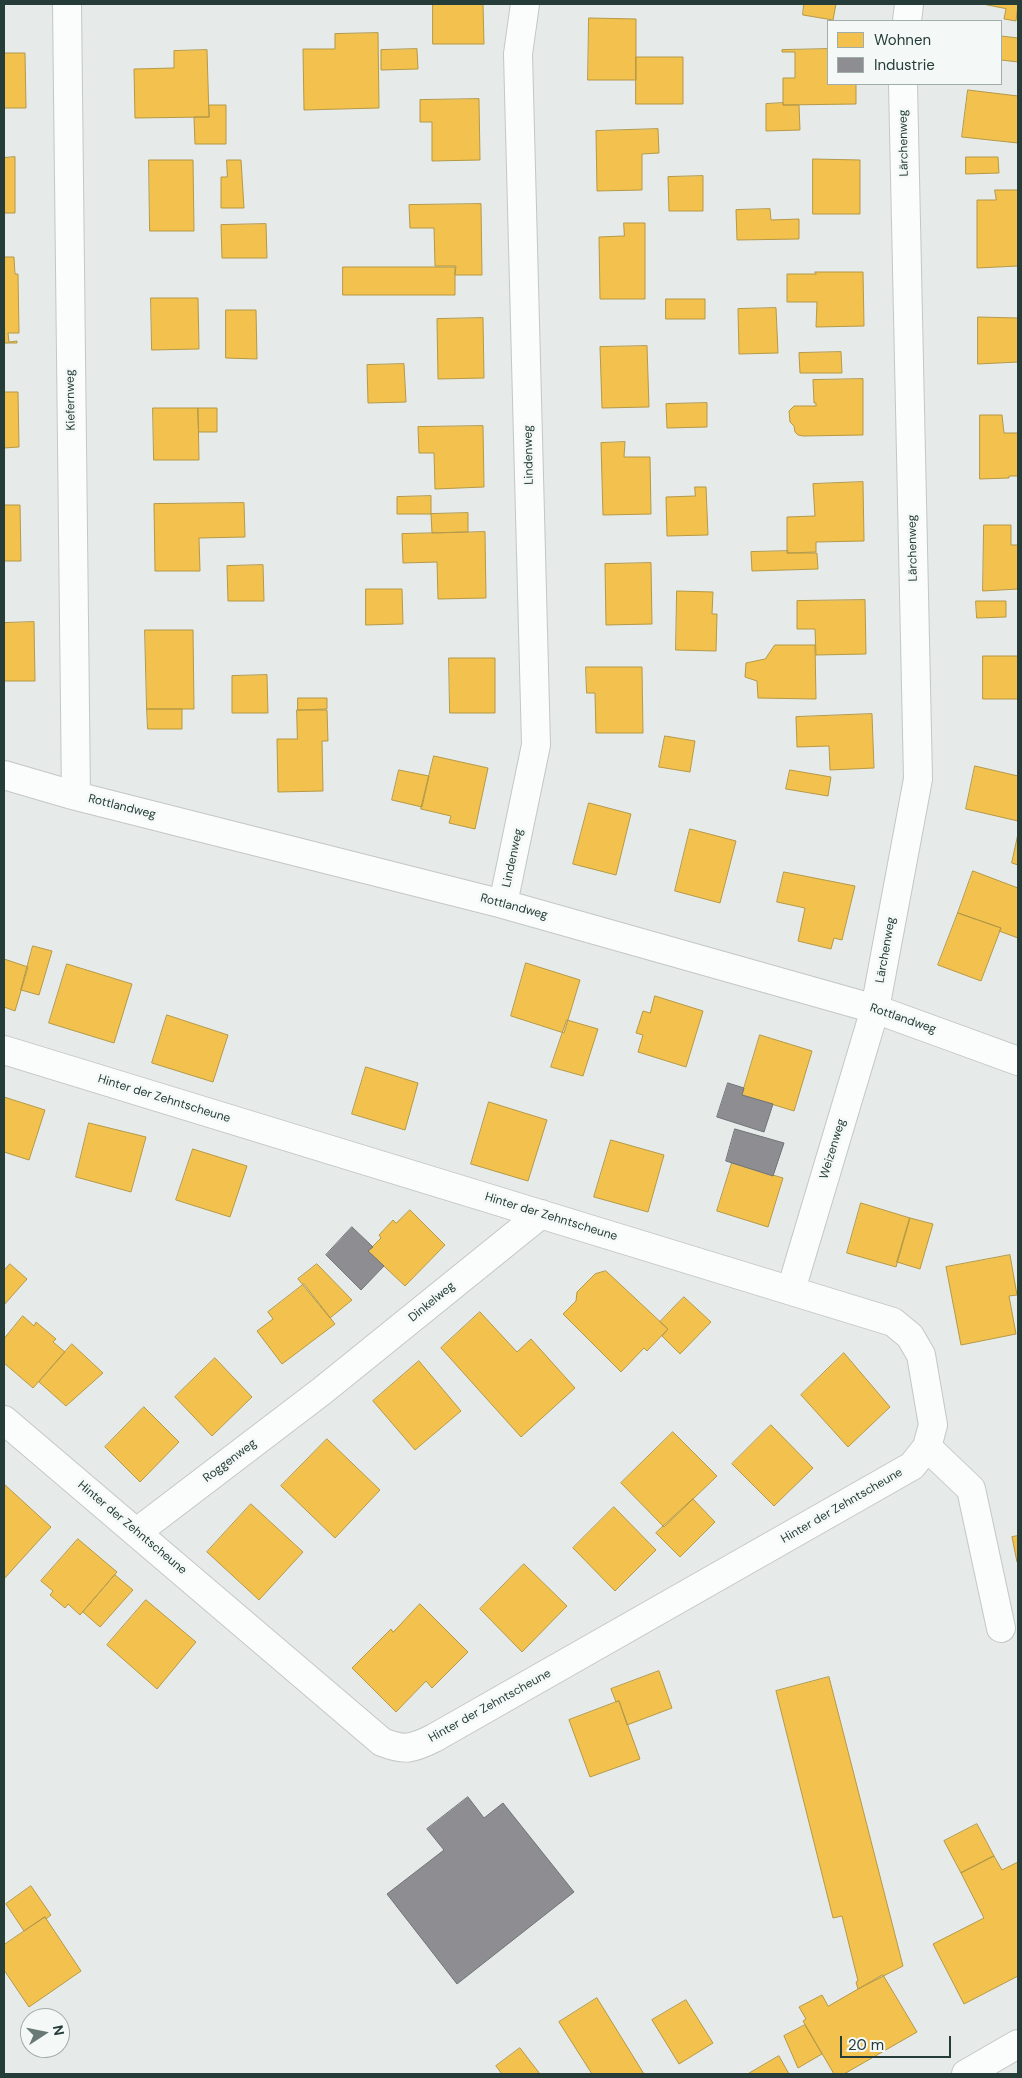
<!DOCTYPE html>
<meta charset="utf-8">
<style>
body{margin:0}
#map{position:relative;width:1022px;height:2078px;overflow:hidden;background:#e6eae8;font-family:"DM Sans",sans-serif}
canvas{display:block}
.frame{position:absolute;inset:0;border:5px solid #253c38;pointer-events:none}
.legend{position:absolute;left:827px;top:20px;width:175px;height:65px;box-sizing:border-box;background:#f4f9f7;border:1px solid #a1adab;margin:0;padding:6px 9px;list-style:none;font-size:15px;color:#253c38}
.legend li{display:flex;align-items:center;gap:10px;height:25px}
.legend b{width:25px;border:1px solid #a1adab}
.north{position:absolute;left:20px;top:2008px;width:50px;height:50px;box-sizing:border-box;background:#f4f9f7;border:1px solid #a1adab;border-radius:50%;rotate:79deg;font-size:14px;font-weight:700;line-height:20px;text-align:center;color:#253c38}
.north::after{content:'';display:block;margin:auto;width:18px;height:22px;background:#697976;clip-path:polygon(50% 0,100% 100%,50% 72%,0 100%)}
.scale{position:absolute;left:840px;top:2036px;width:111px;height:22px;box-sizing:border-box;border:2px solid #253c38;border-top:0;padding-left:6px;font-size:15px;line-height:18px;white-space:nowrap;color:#253c38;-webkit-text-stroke:4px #f4f9f7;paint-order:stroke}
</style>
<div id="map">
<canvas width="1022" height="2078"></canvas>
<div class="frame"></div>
<ul class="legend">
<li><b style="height:14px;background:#f2c14e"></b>Wohnen</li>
<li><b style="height:14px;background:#8d8d92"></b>Industrie</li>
</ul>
<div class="north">N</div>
<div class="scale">20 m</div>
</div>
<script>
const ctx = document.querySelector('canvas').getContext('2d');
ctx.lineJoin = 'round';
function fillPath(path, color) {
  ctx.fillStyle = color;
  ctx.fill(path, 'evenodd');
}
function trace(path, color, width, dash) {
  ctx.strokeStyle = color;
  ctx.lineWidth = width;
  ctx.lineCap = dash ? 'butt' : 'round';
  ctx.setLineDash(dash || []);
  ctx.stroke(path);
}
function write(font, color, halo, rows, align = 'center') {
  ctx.font = font + ' "DM Sans",sans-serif';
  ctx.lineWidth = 5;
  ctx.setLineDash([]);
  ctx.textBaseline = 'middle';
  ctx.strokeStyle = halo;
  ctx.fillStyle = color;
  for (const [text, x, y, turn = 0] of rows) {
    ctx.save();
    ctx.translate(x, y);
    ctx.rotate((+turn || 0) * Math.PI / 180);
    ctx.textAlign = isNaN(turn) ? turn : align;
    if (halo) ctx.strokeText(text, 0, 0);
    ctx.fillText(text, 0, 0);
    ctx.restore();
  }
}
const homes = new Path2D(`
 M 433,4 L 483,4 L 484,44 L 433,44 Z
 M 804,4 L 836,4 L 833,20 L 803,15 Z
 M 983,4 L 1018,4 L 1016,21 L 1004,19 L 1006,9 Z
 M 589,18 L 636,19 L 636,80 L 588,80 Z
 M 378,33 L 379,108 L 304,110 L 303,49 L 335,49 L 335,34 Z
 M 1001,36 L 1018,38 L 1018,62 L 1001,60 Z
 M 417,49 L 418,69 L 381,70 L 381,50 Z
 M 828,49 L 828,84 L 856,84 L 856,104 L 783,105 L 783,78 L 795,78 L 795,52 L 782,52 L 782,50 Z
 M 207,50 L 209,117 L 135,118 L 134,69 L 174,68 L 174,51 Z
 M 4,53 L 25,53 L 26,108 L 4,108 Z
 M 636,57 L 683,57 L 683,104 L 636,104 Z
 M 968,90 L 1018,96 L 1018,143 L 962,137 Z
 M 479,99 L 480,160 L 432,161 L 432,122 L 420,122 L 420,100 Z
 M 783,103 L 783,105 L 799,105 L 800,130 L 766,131 L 766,104 Z
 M 209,105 L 226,105 L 226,144 L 195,144 L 194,117 L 209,117 Z
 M 658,129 L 659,153 L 642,154 L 642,190 L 597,191 L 596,131 Z
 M 15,157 L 15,213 L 4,213 L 4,158 Z
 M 966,157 L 998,157 L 999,173 L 966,174 Z
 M 813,159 L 860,160 L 860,214 L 813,214 Z
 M 149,160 L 193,160 L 194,231 L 150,231 Z
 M 227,160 L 241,160 L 244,208 L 221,208 L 221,177 L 227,177 Z
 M 703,176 L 703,211 L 669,211 L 668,177 Z
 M 995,190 L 1018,190 L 1018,266 L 977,268 L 977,200 L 996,200 Z
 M 481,204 L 482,275 L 455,275 L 456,266 L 435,266 L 434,228 L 410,228 L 409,205 Z
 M 770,209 L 771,220 L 799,219 L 799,239 L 737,240 L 736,210 Z
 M 624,223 L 645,223 L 645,299 L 600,299 L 599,237 L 624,236 Z
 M 266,224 L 267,258 L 222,258 L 221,225 Z
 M 4,257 L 14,257 L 15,274 L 18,274 L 19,333 L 8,333 L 9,342 L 17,341 L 17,343 L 4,343 Z
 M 343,267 L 455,267 L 455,295 L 343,295 Z
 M 815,272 L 863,272 L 864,326 L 816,327 L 817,302 L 787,302 L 787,274 L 816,274 Z
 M 151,298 L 198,298 L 199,349 L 152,350 Z
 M 666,299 L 705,299 L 705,319 L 666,319 Z
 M 776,308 L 778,353 L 739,354 L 738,309 Z
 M 226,310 L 256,310 L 257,359 L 226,358 Z
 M 978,317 L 1018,318 L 1018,362 L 978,364 Z
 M 483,318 L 484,378 L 438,379 L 437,319 Z
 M 647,346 L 649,407 L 602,408 L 600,347 Z
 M 841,352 L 842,373 L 800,373 L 799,353 Z
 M 404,364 L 406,402 L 368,403 L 367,365 Z
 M 863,379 L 863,435 L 803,436 L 798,435 L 795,432 L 794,426 L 790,422 L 789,411 L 794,406 L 816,406 L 816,403 L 814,403 L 813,380 Z
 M 4,392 L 18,392 L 19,447 L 4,448 Z
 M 707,403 L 707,427 L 667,428 L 666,404 Z
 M 153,408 L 198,408 L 199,460 L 154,460 Z
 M 198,408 L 217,408 L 217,432 L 199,432 Z
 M 980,415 L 1002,415 L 1004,433 L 1018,433 L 1018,476 L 1009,476 L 1009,478 L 980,479 Z
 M 483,426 L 484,487 L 435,489 L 434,453 L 419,453 L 418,427 Z
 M 625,442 L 624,457 L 650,457 L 651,514 L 603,515 L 601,443 Z
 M 863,482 L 864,541 L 816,542 L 816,552 L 787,553 L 787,517 L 815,516 L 813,484 Z
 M 695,487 L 706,487 L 708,535 L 667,536 L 666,497 L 695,496 Z
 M 431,496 L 431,514 L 397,514 L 397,497 Z
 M 244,503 L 245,537 L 199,538 L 200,571 L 155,571 L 154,504 Z
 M 4,505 L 20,505 L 21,561 L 4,561 Z
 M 468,513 L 468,532 L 432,533 L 431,514 Z
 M 984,525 L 1011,525 L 1011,545 L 1018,545 L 1018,589 L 983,591 Z
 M 485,532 L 486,598 L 438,599 L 437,562 L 403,563 L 402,534 Z
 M 788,551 L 787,553 L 817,553 L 818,569 L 752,571 L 751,552 Z
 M 651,563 L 652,624 L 606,625 L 605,564 Z
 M 263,565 L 264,601 L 228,601 L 227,566 Z
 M 366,589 L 402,589 L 403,624 L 366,625 Z
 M 677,591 L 713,592 L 712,614 L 717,614 L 716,651 L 676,650 Z
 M 865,600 L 866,654 L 816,655 L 815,629 L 797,629 L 797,601 Z
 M 976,601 L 1006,601 L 1006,617 L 977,618 Z
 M 34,622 L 35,681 L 4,681 L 4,623 Z
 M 145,630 L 193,630 L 194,709 L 147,709 Z
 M 775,645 L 815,645 L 816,699 L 758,698 L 757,681 L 745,677 L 746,663 L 765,659 Z
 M 983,656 L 1018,656 L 1018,699 L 983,699 Z
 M 449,658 L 495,658 L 495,713 L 450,713 Z
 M 586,667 L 642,667 L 643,733 L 596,733 L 595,693 L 587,693 Z
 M 267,675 L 268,713 L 232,713 L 232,676 Z
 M 298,698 L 327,698 L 327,709 L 298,710 Z
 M 147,709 L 182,709 L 182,729 L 148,729 Z
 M 297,710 L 327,710 L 328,741 L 322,741 L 323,791 L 278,792 L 277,739 L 297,739 Z
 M 872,714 L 874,768 L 830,770 L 829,746 L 797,747 L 796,717 Z
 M 665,736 L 695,741 L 690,772 L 659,767 Z
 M 434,756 L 488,768 L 475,829 L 449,823 L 451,816 L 421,809 Z
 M 975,766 L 1018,776 L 1018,821 L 966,809 Z
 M 399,770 L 429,776 L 422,807 L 392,800 Z
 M 790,770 L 831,777 L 828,796 L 786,789 Z
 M 589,803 L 631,814 L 616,875 L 573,864 Z
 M 690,829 L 736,841 L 720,903 L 675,891 Z
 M 1018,834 L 1018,865 L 1012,863 Z
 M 973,871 L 1018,888 L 1018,938 L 999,931 L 1001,928 L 958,913 Z
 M 784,872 L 855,886 L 842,940 L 834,938 L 831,949 L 798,941 L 805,908 L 777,902 Z
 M 958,913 L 1001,928 L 981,981 L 938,965 Z
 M 33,946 L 52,951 L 39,995 L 21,990 Z
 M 4,959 L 28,967 L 15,1011 L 4,1007 Z
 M 526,963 L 580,980 L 564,1033 L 511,1016 Z
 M 67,964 L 132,984 L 114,1043 L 49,1023 Z
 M 655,996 L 703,1011 L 686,1067 L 638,1052 L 643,1035 L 636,1033 L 643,1011 L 650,1013 Z
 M 167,1015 L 228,1035 L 213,1082 L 152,1063 Z
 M 567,1020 L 598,1029 L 583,1076 L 551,1067 Z
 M 760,1035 L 812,1051 L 794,1111 L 742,1095 Z
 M 366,1067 L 418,1083 L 405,1130 L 352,1114 Z
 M 4,1097 L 45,1110 L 29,1160 L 4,1152 Z
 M 489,1102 L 547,1120 L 528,1181 L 471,1164 Z
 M 89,1123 L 146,1137 L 131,1192 L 76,1177 Z
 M 611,1140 L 664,1155 L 648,1212 L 594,1197 Z
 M 193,1149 L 247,1166 L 230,1217 L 176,1200 Z
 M 732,1163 L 783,1178 L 768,1227 L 717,1211 Z
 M 861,1203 L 910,1218 L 896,1267 L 847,1253 Z
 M 410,1210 L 445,1245 L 405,1286 L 368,1251 L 381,1238 L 379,1235 L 393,1220 L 396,1223 Z
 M 910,1218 L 933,1224 L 920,1269 L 897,1262 Z
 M 1010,1255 L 1017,1295 L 1009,1296 L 1016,1334 L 961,1345 L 946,1267 Z
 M 10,1264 L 27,1279 L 4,1305 L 4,1271 Z
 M 317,1264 L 352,1300 L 330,1318 L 298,1279 Z
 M 606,1271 L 668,1329 L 647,1351 L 644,1348 L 621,1372 L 563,1314 L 576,1301 L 577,1292 L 595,1274 Z
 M 304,1284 L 335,1324 L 282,1364 L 257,1331 L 273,1319 L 268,1312 Z
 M 684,1297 L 711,1322 L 680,1354 L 662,1336 L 668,1329 L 660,1322 Z
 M 480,1312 L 517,1352 L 531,1339 L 575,1388 L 521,1437 L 441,1348 Z
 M 23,1316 L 34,1326 L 36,1322 L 56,1339 L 53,1342 L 65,1352 L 33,1388 L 4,1363 L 4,1339 Z
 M 72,1344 L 103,1373 L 66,1406 L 39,1382 Z
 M 844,1353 L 890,1407 L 848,1447 L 801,1395 Z
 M 215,1358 L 252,1397 L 212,1436 L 175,1397 Z
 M 419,1361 L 461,1411 L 415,1450 L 373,1401 Z
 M 144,1407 L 179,1442 L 140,1482 L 105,1447 Z
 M 771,1425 L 813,1468 L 774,1506 L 732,1464 Z
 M 673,1432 L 717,1476 L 664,1527 L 621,1483 Z
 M 327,1439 L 380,1490 L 335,1538 L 281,1486 Z
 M 4,1484 L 51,1527 L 4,1579 Z
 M 693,1499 L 715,1522 L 680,1557 L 656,1533 Z
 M 251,1504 L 303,1552 L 259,1600 L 207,1552 Z
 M 614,1507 L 656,1550 L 615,1591 L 573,1548 Z
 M 1018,1536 L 1018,1562 L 1017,1562 L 1012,1537 Z
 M 78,1539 L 117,1572 L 80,1615 L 68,1604 L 65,1608 L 50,1595 L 53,1591 L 41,1581 Z
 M 524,1564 L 567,1606 L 522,1652 L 480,1609 Z
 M 115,1575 L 133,1590 L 100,1627 L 83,1612 Z
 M 146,1600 L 196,1642 L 157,1689 L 107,1645 Z
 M 420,1604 L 468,1652 L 432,1688 L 426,1681 L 396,1712 L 352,1668 L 391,1629 L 393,1632 Z
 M 659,1671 L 672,1708 L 627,1725 L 619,1701 L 616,1702 L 611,1689 Z
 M 829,1677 L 903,1966 L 858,1989 L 856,1982 L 858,1981 L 842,1916 L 833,1918 L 776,1691 Z
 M 619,1701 L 640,1759 L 590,1777 L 569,1720 Z
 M 977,1824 L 994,1856 L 961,1873 L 944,1841 Z
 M 994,1856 L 1002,1870 L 1018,1862 L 1018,1976 L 964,2004 L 933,1944 L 984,1918 L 961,1873 Z
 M 31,1886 L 51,1915 L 46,1919 L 45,1917 L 24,1931 L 6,1904 Z
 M 45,1917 L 81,1971 L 29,2007 L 4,1970 L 4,1945 Z
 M 883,1975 L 917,2032 L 844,2074 L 834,2074 L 803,2021 L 806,2019 L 799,2007 L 822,1995 L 828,2006 Z
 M 597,1998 L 644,2074 L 592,2074 L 559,2022 Z
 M 686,2000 L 713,2043 L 679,2064 L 652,2020 Z
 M 805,2025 L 822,2054 L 798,2068 L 784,2036 Z
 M 520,2048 L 540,2074 L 502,2074 L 496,2066 Z
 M 779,2056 L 789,2074 L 748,2074 Z`);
fillPath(homes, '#f2c14e');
trace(homes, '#b49947', 1);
const industry = new Path2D(`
 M 728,1083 L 744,1088 L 742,1095 L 773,1104 L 764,1132 L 717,1117 Z
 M 735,1129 L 784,1143 L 773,1176 L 726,1161 Z
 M 352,1227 L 373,1247 L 368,1251 L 384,1266 L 361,1290 L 326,1255 Z
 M 468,1797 L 484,1818 L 503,1803 L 574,1892 L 457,1984 L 387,1894 L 444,1850 L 427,1829 Z`);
fillPath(industry, '#8d8d92');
trace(industry, '#6e7577', 1);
const minor = new Path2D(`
 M 67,4 L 76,796
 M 907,21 L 909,4
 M 4,775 L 76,796 L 503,904 L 875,1009 L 1018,1061
 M 503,904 L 536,745 L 518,54 L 525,4
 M 4,1050 L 893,1322 L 910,1336 L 921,1355 L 933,1425 L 927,1447 L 912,1466 L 434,1738 C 412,1749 405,1751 382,1742 L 4,1420
 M 791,1290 L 875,1009 L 918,779 L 903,84
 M 927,1447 L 971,1489 L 1001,1628
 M 137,1532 L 322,1391 L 541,1214
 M 966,2074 L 1018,2044`);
trace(minor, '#c3c7c5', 30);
trace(minor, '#fbfcfc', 28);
write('12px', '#253c38', '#f4f9f7', [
 ["Lärchenweg",904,143,-91],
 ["Kiefernweg",71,400,-91],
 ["Lindenweg",529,455,-91],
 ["Lärchenweg",913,548,-91],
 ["Rottlandweg",122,807,14],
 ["Lindenweg",513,858,-78],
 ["Rottlandweg",514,907,15],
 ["Lärchenweg",886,950,-80],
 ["Rottlandweg",903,1019,19],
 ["Hinter der Zehntscheune",164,1099,17],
 ["Weizenweg",833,1149,-73],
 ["Hinter der Zehntscheune",551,1217,17],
 ["Dinkelweg",432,1302,-39],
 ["Roggenweg",230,1461,-37],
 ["Hinter der Zehntscheune",842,1506,-30],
 ["Hinter der Zehntscheune",132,1528,40],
 ["Hinter der Zehntscheune",490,1706,-29]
]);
</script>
